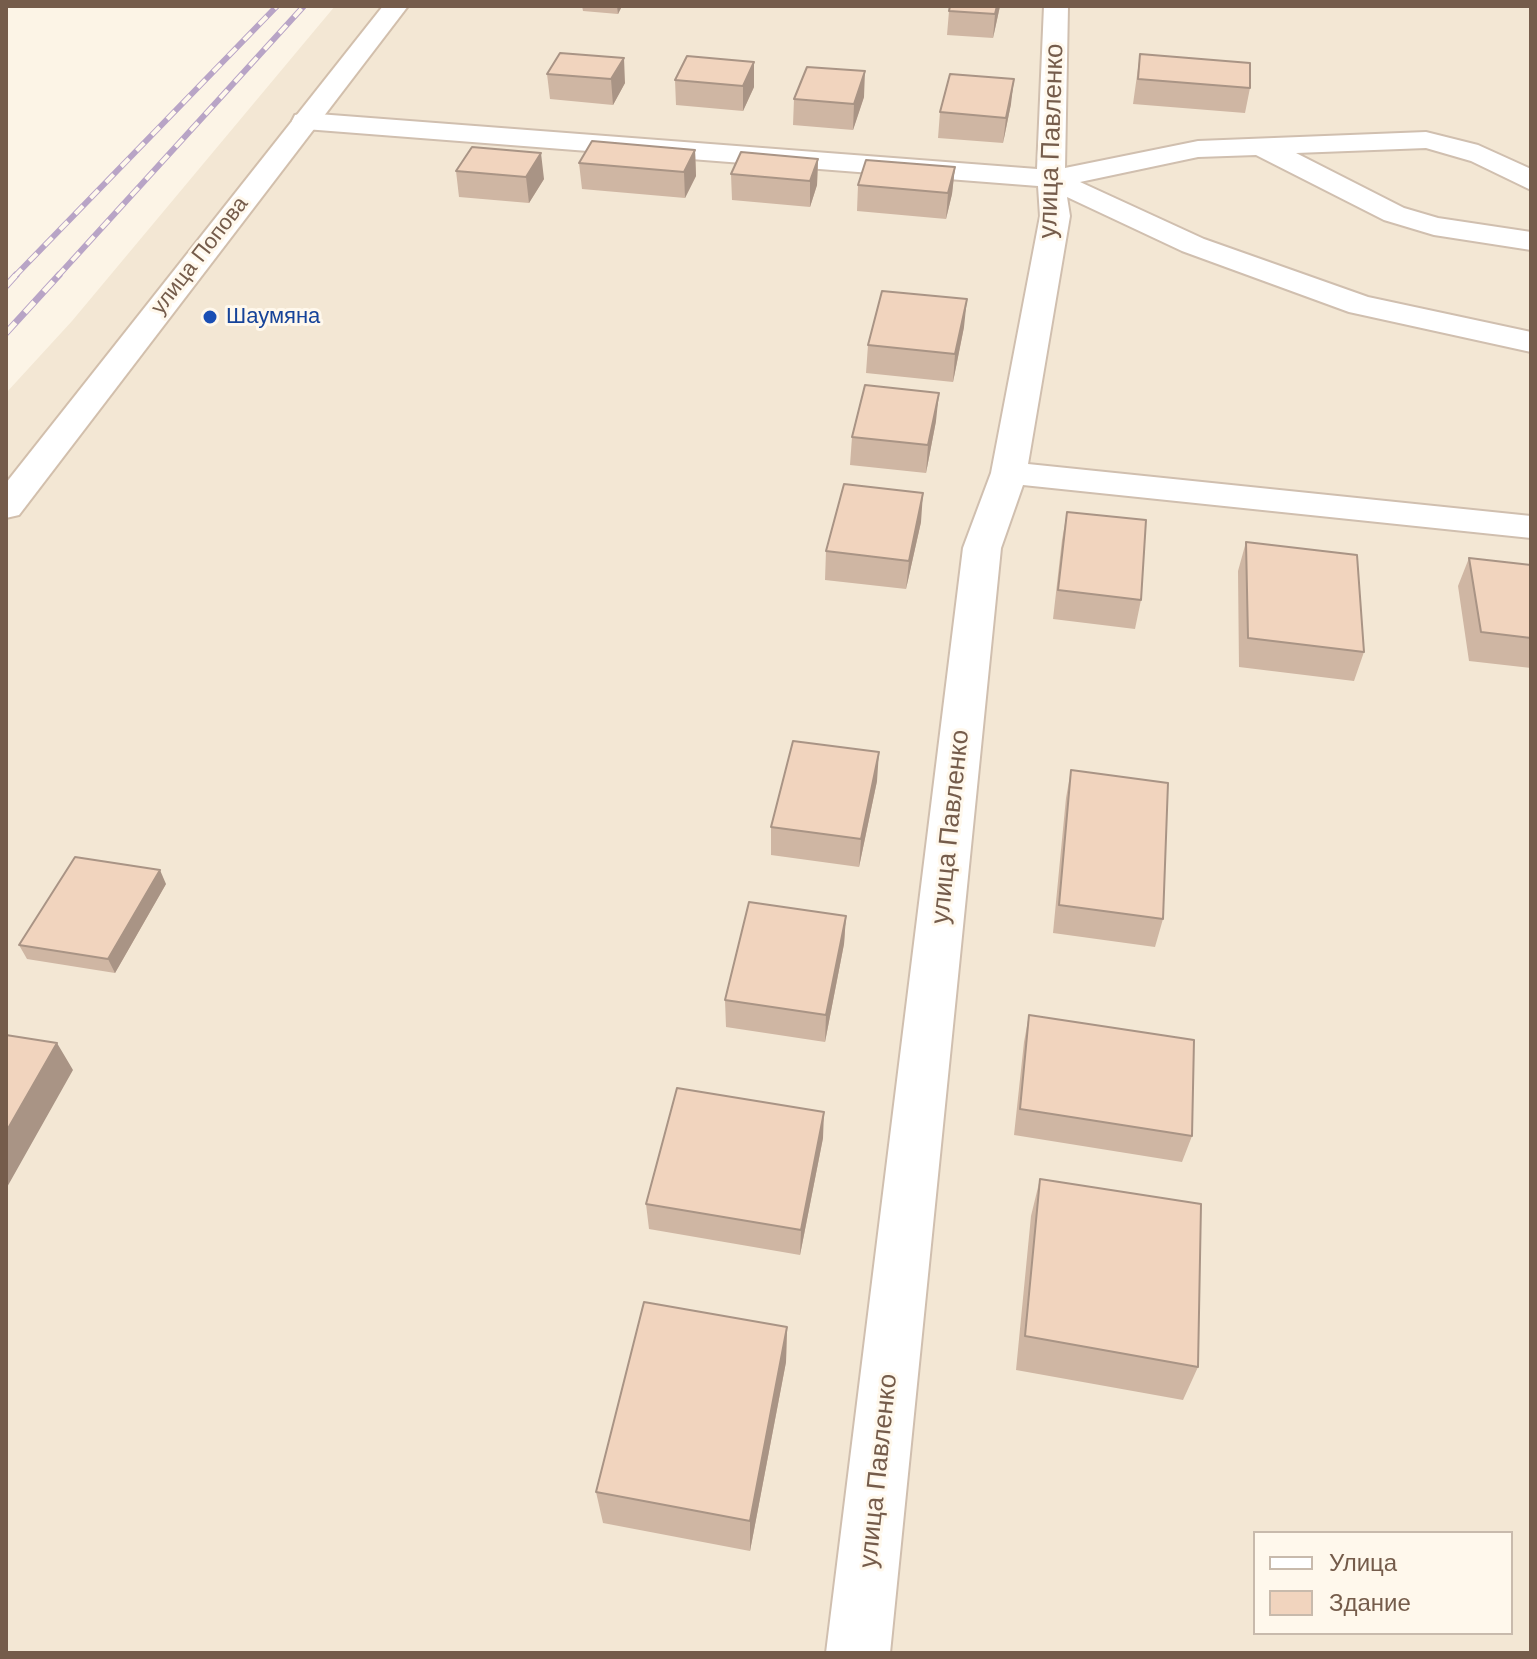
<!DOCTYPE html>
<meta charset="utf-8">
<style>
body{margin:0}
#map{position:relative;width:1537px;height:1659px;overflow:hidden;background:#fcf4e6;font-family:Arial,sans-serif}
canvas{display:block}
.frame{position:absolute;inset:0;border:8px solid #755c4b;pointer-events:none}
.legend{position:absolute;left:1253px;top:1531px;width:260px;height:104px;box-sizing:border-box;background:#fff8ec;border:2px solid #c8baac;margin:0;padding:10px 14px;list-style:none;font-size:24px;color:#755c4b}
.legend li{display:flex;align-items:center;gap:16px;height:40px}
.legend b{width:40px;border:2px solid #c8baac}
</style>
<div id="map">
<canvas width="1537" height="1659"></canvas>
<div class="frame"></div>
<ul class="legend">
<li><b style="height:10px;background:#fff"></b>Улица</li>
<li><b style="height:22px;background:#f1d4be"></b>Здание</li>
</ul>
</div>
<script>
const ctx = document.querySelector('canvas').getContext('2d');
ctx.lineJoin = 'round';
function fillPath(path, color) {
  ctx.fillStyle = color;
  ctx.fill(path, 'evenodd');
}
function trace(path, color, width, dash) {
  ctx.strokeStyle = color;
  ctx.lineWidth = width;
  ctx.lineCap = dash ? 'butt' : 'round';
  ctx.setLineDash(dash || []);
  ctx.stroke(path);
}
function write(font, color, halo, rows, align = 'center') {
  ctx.font = font + ' Arial,sans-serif';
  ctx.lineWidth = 6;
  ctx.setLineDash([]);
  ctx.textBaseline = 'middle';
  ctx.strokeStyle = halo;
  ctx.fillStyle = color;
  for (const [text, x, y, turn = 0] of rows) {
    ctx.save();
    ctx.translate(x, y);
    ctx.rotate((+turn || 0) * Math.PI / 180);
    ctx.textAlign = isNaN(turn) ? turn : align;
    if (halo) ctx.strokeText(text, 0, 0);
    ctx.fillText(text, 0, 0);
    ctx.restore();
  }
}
fillPath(new Path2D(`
 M 335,6 L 1531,6 L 1531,1653 L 6,1653 L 6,393 L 72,321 ZM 1255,1533 L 1511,1533 L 1511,1633 L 1255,1633 Z`), '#f3e7d4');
const minor = new Path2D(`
 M 1044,6 L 1068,6 L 1065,168 L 1198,141 L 1426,132 L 1478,145 L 1531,169 L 1531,190 L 1471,161 L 1426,148 L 1296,153 L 1404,208 L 1438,218 L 1531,232 L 1531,250 L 1434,235 L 1384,220 L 1256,155 L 1198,157 L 1080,182 L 1204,239 L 1368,297 L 1531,332 L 1531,352 L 1349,312 L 1182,251 L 1067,197 L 1070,216 L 1028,464 L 1531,516 L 1531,538 L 1023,485 L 1001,548 L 890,1653 L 826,1653 L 963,548 L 991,473 L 1040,216 L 1038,186 L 305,129 L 295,127 L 292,121 L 295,115 L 305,113 L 1037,169 Z`);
const secondary = new Path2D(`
 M 383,6 L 408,6 L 19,515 L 6,518 L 6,483 Z`);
trace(minor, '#d0bfaf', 4);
trace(secondary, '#d2bfac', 4);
fillPath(minor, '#fff');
fillPath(secondary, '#fff');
const railFar1 = new Path2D(`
 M 14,277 L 277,6
 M 57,277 L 304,6`);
const rail = new Path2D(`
 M 6,286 L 16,275
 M 6,333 L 59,275`);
trace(railFar1, '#b8a4c6', 6);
trace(rail, '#b8a4c6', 7);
trace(railFar1, '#fff8ec', 4, [11]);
trace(rail, '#fff8ec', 5, [14]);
fillPath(new Path2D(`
 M 582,6 L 622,6 L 618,14 L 583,11 Z
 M 1000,6 L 993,38 L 947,35 L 949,11 Z
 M 560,53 L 625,83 L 613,105 L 550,99 L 547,74 Z
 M 1140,54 L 1250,88 L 1245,113 L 1133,104 Z
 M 675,80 L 754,87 L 743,111 L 676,105 Z
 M 864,97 L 853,130 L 793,125 L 794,99 Z
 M 1011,104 L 1003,143 L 938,138 L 940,112 Z
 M 695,150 L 696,176 L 685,198 L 582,189 L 579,163 Z
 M 818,159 L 817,185 L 810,207 L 732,200 L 731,174 Z
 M 955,167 L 952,194 L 946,219 L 857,211 L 858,185 Z
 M 456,171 L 544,179 L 529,203 L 459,197 Z
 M 964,327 L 953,382 L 866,373 L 868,345 Z
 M 936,421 L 926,473 L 850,465 L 852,437 Z
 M 1067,512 L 1141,600 L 1135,629 L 1053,619 L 1062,540 Z
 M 921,522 L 906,589 L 825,580 L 826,551 Z
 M 1246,542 L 1364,652 L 1354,681 L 1239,667 L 1238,571 Z
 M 1469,558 L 1531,565 L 1531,668 L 1469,661 L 1458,586 Z
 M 1071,770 L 1163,919 L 1155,947 L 1053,933 L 1066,798 Z
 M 877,781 L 859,867 L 771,855 L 771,827 Z
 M 166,884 L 115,973 L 27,959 L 19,945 Z
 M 846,916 L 844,944 L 825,1042 L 726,1027 L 725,1000 Z
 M 1029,1015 L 1192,1136 L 1182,1162 L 1014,1135 L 1024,1042 Z
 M 823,1138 L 800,1255 L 649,1229 L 646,1204 Z
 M 1040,1179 L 1198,1367 L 1183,1400 L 1016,1370 L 1031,1216 Z
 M 787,1327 L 786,1362 L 750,1551 L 603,1523 L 596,1492 Z`), '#cfb6a3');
fillPath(new Path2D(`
 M 617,6 L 622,6 L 618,14 Z
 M 997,6 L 1000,6 L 993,38 L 995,14 Z
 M 624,58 L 625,83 L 613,105 L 611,79 Z
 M 754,62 L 754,87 L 743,111 L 743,86 Z
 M 865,71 L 864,97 L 853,130 L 854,104 Z
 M 1014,79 L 1011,104 L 1003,143 L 1006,118 Z
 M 695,150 L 696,176 L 685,198 L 684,172 Z
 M 541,153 L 544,179 L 529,203 L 526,177 Z
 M 818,159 L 817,185 L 810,207 L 810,181 Z
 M 955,167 L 952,194 L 946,219 L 948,193 Z
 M 967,299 L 964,327 L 953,382 L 955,354 Z
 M 939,393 L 936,421 L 926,473 L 928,445 Z
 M 923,493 L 921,522 L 906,589 L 909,561 Z
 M 879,752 L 877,781 L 859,867 L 861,839 Z
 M 160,870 L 166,884 L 115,973 L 108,959 Z
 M 846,916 L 844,944 L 825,1042 L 826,1015 Z
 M 57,1043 L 73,1070 L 6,1189 L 6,1132 Z
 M 824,1112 L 823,1138 L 800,1255 L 801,1230 Z
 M 787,1327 L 786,1362 L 750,1551 L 750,1521 Z`), '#a99485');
const building = new Path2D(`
 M 950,6 L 997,6 L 995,14 L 949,11 Z
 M 560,53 L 624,58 L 611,79 L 547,74 Z
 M 1140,54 L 1250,63 L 1250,88 L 1138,79 Z
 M 687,56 L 754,62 L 743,86 L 675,80 Z
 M 807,67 L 865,71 L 854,104 L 794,99 Z
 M 950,74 L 1014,79 L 1006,118 L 940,112 Z
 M 592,141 L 695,150 L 684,172 L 579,163 Z
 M 472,147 L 541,153 L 526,177 L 456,171 Z
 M 741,152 L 818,159 L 810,181 L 731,174 Z
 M 866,160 L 955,167 L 948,193 L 858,185 Z
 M 882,291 L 967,299 L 955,354 L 868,345 Z
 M 865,385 L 939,393 L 928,445 L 852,437 Z
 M 844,484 L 923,493 L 909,561 L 826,551 Z
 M 1067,512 L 1146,520 L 1141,600 L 1058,590 Z
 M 1246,542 L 1357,555 L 1364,652 L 1248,638 Z
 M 1469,558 L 1531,565 L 1531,638 L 1481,632 Z
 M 793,741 L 879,752 L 861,839 L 771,827 Z
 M 1071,770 L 1168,783 L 1163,919 L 1059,905 Z
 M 75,857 L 160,870 L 108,959 L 19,945 Z
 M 749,902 L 846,916 L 826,1015 L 725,1000 Z
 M 1029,1015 L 1194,1040 L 1192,1136 L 1020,1109 Z
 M 6,1035 L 57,1043 L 6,1132 Z
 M 677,1088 L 824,1112 L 801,1230 L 646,1204 Z
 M 1040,1179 L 1201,1204 L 1198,1367 L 1025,1336 Z
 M 644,1302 L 787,1327 L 750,1521 L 596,1492 Z`);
fillPath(building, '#f1d4be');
trace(building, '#a99485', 2);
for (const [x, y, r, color] of [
 [210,317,8,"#1a4fb4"]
]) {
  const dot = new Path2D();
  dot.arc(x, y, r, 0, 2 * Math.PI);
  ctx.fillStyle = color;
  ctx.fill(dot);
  trace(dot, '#fff8ec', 3);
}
write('22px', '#755c4b', '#fff8ec', [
 ["улица Попова",200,256,-52]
]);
write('22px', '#164399', '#fff8ec', [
 ["Шаумяна",226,317]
], 'left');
write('26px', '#755c4b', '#fff8ec', [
 ["улица Павленко",1052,141,-88],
 ["улица Павленко",951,827,-84],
 ["улица Павленко",879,1471,-84]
]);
</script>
